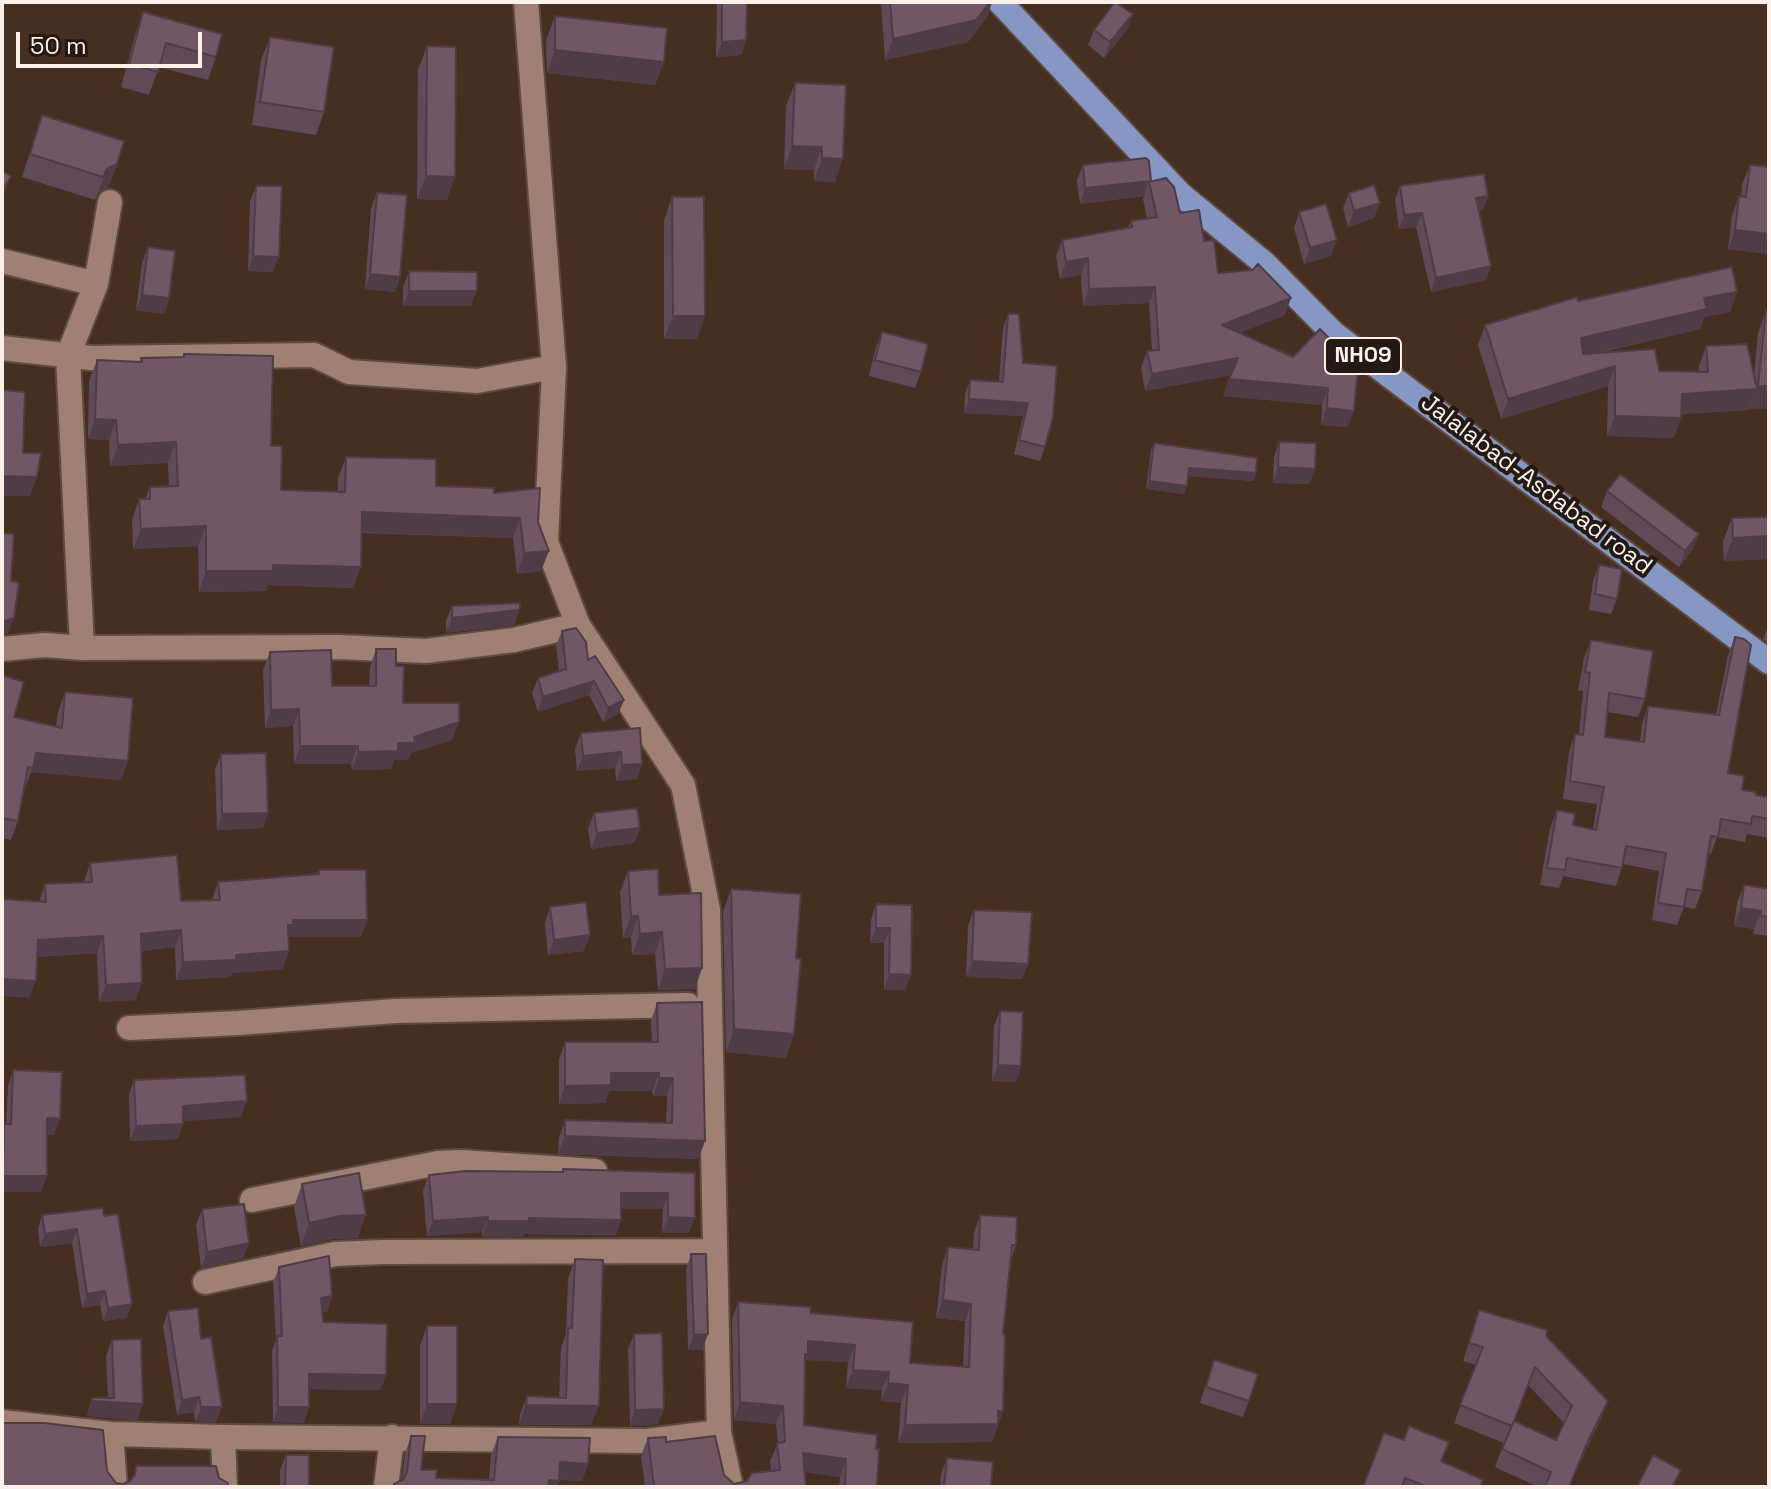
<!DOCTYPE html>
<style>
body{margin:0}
#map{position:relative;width:1771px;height:1489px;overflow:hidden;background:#462e21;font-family:"Space Grotesk",sans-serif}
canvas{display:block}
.frame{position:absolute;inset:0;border:4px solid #fdf0e9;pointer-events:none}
.scale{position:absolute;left:16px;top:32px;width:186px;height:36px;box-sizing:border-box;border:4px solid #fdf0e9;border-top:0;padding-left:10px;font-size:24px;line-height:28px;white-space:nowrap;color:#fdf0e9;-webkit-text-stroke:6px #241913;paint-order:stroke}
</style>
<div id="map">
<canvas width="1771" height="1489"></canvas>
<div class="frame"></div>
<div class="scale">50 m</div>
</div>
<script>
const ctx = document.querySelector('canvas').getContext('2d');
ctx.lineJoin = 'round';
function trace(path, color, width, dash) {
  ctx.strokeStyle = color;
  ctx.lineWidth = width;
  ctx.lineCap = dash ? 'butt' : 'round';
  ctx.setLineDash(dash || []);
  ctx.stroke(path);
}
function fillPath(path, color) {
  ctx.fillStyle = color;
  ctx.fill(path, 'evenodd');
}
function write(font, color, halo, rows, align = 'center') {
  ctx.font = font + ' "Space Grotesk",sans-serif';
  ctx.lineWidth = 8;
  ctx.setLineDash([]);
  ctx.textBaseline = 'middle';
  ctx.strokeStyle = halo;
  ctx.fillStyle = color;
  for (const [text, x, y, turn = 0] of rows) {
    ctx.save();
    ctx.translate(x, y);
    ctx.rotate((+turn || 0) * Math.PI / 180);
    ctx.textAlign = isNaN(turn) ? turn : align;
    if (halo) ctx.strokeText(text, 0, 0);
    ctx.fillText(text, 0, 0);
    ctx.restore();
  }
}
const minor = new Path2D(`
 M 526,2 L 554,367 L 546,542 L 578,625 L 683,785 L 708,910 L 719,1432 L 731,1487
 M 2,261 L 96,284
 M 2,348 L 91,358 L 314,355 L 349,372 L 477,381 L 554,367
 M 82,648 L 68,356 L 96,284 L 110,202
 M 2,649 L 45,645 L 82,648 L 339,647 L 426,651 L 514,640 L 578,625
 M 129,1028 L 239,1023 L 395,1011 L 688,1005
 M 252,1200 L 438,1163 L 461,1162 L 595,1171
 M 205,1282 L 335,1254 L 383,1252 L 715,1251
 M 2,1422 L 111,1434 L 223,1437 L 647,1441 L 719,1432
 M 111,1434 L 115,1487
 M 223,1437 L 225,1487
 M 386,1487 L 392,1437`);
const major = new Path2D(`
 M 1000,2 L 1180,194 L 1264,263 L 1333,333 L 1769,662`);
trace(minor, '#5e4a3f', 28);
trace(major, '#5e4a3f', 28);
trace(minor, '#9e8172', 24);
trace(major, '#8797c4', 24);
fillPath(new Path2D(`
 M 717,2 L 747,2 L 746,40 L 741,55 L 716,57 Z
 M 881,2 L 992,2 L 987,17 L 968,42 L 885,60 Z
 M 143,12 L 216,57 L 208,80 L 159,67 L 149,95 L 121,87 L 135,35 Z
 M 1133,14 L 1127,30 L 1104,58 L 1088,45 L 1094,30 Z
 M 555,16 L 664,62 L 655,85 L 547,73 L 546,40 Z
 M 270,37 L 324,112 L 316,135 L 252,125 L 261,60 Z
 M 427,46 L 447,200 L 417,199 L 418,70 Z
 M 795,83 L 846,85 L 835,182 L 814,181 L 814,170 L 784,169 L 786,106 Z
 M 42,115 L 117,164 L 108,188 L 99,192 L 95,200 L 22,177 Z
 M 1083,165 L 1151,181 L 1204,241 L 1218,273 L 1285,315 L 1239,333 L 1293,357 L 1320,329 L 1348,427 L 1321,425 L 1322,405 L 1223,396 L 1231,375 L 1145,391 L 1141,368 L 1147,351 L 1152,351 L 1149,303 L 1083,306 L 1081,275 L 1060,279 L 1056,256 L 1062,240 L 1128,227 L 1131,221 L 1147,218 L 1143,199 L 1144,196 L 1080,204 L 1077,180 Z
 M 1750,165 L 1769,167 L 1769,254 L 1728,249 L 1732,215 L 1739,196 L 1741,196 L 1742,184 Z
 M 256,186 L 273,272 L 248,271 L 250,201 Z
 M 1400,186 L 1488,196 L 1483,210 L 1478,211 L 1491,266 L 1486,280 L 1431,292 L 1416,227 L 1399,229 L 1395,200 Z
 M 377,193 L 400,277 L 395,292 L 365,289 L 371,208 Z
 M 1349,193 L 1374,218 L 1348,227 L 1343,208 Z
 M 672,197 L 697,339 L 664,339 L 664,220 Z
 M 1299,212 L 1331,256 L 1304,264 L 1294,228 Z
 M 148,247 L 169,298 L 164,314 L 136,310 L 142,263 Z
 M 409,271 L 471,306 L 403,306 L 403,287 Z
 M 1737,292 L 1730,312 L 1704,317 L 1700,329 L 1598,353 L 1659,371 L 1699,372 L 1699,366 L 1706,346 L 1754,375 L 1758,333 L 1766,310 L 1769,310 L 1769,409 L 1750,409 L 1750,406 L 1749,410 L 1681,414 L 1681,418 L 1674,438 L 1607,436 L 1608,386 L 1501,419 L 1478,345 L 1485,325 L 1578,301 Z
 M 1008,314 L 1023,363 L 1045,447 L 1040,461 L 1014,454 L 1023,416 L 964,413 L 965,394 L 970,380 L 999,381 L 1003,328 Z
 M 882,332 L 921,372 L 915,388 L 869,376 L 876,347 Z
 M 184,354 L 271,446 L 281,490 L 338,492 L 338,478 L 346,457 L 436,486 L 494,493 L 538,522 L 541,571 L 517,574 L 513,538 L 362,533 L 353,588 L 268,585 L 266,591 L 199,592 L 198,546 L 133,549 L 132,520 L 139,499 L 145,499 L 150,487 L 169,486 L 168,463 L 110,466 L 109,440 L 88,439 L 89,381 L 97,360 L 140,362 L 141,358 L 183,357 Z
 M 1279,442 L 1315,469 L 1309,484 L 1273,483 L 1274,457 Z
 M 1154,443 L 1256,473 L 1253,481 L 1188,476 L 1187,486 L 1184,494 L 1146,489 L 1151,450 Z
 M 1607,491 L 1699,534 L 1693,549 L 1679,567 L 1601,507 Z
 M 1769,517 L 1769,559 L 1724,561 L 1723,541 L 1732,518 Z
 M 1599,565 L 1617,599 L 1611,614 L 1589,610 L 1593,581 Z
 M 452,606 L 514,625 L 446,633 L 446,621 Z
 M 1769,623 L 1769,644 L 1763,639 Z
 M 562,631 L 624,700 L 618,714 L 603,722 L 589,695 L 538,712 L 532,693 L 538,678 L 559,671 L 556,645 Z
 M 1735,637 L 1728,773 L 1742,790 L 1756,795 L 1769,797 L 1769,838 L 1747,834 L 1745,842 L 1717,837 L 1711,854 L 1708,854 L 1702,891 L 1695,909 L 1684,907 L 1677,925 L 1652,920 L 1659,871 L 1623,864 L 1616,886 L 1563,876 L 1559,888 L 1540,885 L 1550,828 L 1557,810 L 1573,825 L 1593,829 L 1597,804 L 1563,799 L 1569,752 L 1575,734 L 1579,734 L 1583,691 L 1578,690 L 1584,658 L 1591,640 L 1645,699 L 1638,717 L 1607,712 L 1605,737 L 1640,741 L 1642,724 L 1648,706 L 1716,715 L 1728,655 Z
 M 376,649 L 396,666 L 403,703 L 452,740 L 411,753 L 408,760 L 394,760 L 391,769 L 352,770 L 351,764 L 294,764 L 293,726 L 265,728 L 263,670 L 270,652 L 332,686 L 369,686 L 370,667 Z
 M 2,675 L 14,717 L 56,727 L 58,712 L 65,692 L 121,780 L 31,772 L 25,788 L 18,821 L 11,840 L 2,838 Z
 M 640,728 L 637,779 L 616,781 L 615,768 L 577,771 L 575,749 L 581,733 Z
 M 221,754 L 268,813 L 263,828 L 217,830 L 215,770 Z
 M 594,813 L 640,828 L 634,843 L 591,849 L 588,829 Z
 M 90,863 L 181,901 L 212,900 L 218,882 L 317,874 L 319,870 L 367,920 L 361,937 L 289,937 L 283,969 L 232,973 L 230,977 L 176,980 L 175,947 L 141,951 L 136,1000 L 99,1002 L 97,953 L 37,957 L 29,998 L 39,902 L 45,884 L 84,882 Z
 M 628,871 L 659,895 L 695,989 L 658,990 L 655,954 L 632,955 L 631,937 L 623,938 L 620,892 Z
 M 1744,885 L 1769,889 L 1769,936 L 1753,934 L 1754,929 L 1734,926 L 1737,903 Z
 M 731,889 L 794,1034 L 786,1058 L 726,1052 L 723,912 Z
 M 876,904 L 912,905 L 905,990 L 884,990 L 884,943 L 870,943 L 871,920 Z
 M 550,907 L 590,935 L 584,951 L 548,955 L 545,923 Z
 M 974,910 L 1028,964 L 1022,979 L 966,977 L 968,925 Z
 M 657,1003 L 705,1141 L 698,1159 L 558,1154 L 559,1138 L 565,1120 L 666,1123 L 667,1096 L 653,1096 L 652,1091 L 609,1091 L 605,1103 L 559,1104 L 559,1059 L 565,1042 L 652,1042 L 651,1021 Z
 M 1000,1011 L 1021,1066 L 1016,1082 L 992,1081 L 994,1026 Z
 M 13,1070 L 54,1135 L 47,1134 L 41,1192 L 2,1192 L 2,1128 L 4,1124 L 6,1124 L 8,1086 Z
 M 134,1080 L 241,1117 L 183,1121 L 178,1139 L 130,1141 L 129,1095 Z
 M 563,1169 L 695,1173 L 689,1233 L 662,1233 L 663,1209 L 621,1209 L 616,1235 L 524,1234 L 523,1237 L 482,1237 L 482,1232 L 427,1236 L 423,1190 L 429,1175 L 562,1172 Z
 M 302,1184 L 358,1238 L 332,1239 L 301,1246 L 294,1207 Z
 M 202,1209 L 249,1243 L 243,1258 L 201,1268 L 196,1225 Z
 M 42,1215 L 104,1216 L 127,1318 L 103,1321 L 100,1305 L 82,1308 L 72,1243 L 40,1247 L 38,1229 Z
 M 980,1215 L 1016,1245 L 1011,1260 L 1003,1334 L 1003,1411 L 992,1442 L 898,1443 L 901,1403 L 881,1401 L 882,1390 L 846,1388 L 848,1362 L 806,1360 L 804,1425 L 876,1449 L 877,1487 L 839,1487 L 840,1477 L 805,1472 L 806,1487 L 645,1487 L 641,1456 L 648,1438 L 666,1442 L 724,1475 L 734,1484 L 747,1481 L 771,1471 L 770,1461 L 778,1443 L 776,1424 L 734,1420 L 732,1320 L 738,1302 L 810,1313 L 910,1363 L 963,1367 L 965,1321 L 936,1318 L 942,1265 L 948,1247 L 973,1250 L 974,1233 Z
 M 691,1254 L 702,1350 L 688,1350 L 686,1270 Z
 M 575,1259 L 591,1425 L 519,1425 L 520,1415 L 527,1396 L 559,1397 L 561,1348 L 566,1334 L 568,1279 Z
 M 279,1267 L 332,1296 L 327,1312 L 322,1312 L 323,1322 L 381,1390 L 309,1389 L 304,1423 L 273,1422 L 272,1351 L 276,1340 L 273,1283 Z
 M 1479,1310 L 1546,1336 L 1608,1401 L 1601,1419 L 1581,1459 L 1570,1487 L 1538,1487 L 1495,1467 L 1504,1443 L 1454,1423 L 1476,1365 L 1463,1361 ZM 1528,1385 L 1564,1423 L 1556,1440 L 1514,1422 Z
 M 168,1311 L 216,1422 L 195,1421 L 194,1412 L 177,1415 L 163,1326 Z
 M 427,1326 L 457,1404 L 450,1424 L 420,1424 L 420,1346 Z
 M 634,1334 L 658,1424 L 630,1426 L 628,1349 Z
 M 112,1340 L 137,1420 L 87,1416 L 92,1398 L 108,1398 L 106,1356 Z
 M 1214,1360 L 1258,1374 L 1243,1417 L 1200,1403 Z
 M 411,1436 L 421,1470 L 436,1478 L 489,1480 L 491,1455 L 498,1437 L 588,1464 L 582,1481 L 559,1480 L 556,1487 L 393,1487 L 394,1484 L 402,1480 L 405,1454 Z
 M 286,1455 L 309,1487 L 280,1487 L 280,1470 Z
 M 947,1458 L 991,1487 L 940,1487 L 941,1474 Z
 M 1442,1461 L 1480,1487 L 1363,1487 Z`), '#614a57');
fillPath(new Path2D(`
 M 990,2 L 992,2 L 987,17 L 968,42 L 885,60 L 893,39 Z
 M 1133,14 L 1127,30 L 1104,58 L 1110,42 Z
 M 746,40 L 741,55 L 716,57 L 722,42 Z
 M 555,50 L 664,62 L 655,85 L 547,73 Z
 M 792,146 L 822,147 L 814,170 L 784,169 Z
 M 822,158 L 843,159 L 835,182 L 814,181 Z
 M 117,164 L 108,188 L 99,192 L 95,200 L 107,169 Z
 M 11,176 L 5,191 L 2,196 L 2,191 Z
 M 426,176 L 455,177 L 447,200 L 417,199 Z
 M 1151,181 L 1149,182 L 1144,196 L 1080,204 L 1085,188 Z
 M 1488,196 L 1483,210 L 1470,212 L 1476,198 Z
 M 1380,203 L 1374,218 L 1348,227 L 1354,211 Z
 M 1422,213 L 1416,227 L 1399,229 L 1404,215 Z
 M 1735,230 L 1769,234 L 1769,254 L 1728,249 Z
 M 1337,240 L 1331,256 L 1304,264 L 1310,248 Z
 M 253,256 L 279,257 L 273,272 L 248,271 Z
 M 1088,258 L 1081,275 L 1060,279 L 1066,262 Z
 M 1491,266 L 1486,280 L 1431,292 L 1436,278 Z
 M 370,274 L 400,277 L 395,292 L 365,289 Z
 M 1155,287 L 1149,303 L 1083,306 L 1089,289 Z
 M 409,291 L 477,291 L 471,306 L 403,306 Z
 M 1737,292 L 1730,312 L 1704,317 L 1700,329 L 1573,358 L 1581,338 L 1704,298 Z
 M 142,295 L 169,298 L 164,314 L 136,310 Z
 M 1291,298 L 1285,315 L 1216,342 L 1222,325 Z
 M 673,316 L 705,316 L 697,339 L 664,339 Z
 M 1238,358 L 1232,375 L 1145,391 L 1152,374 Z
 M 1615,366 L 1608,386 L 1501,419 L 1508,399 Z
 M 1229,379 L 1328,388 L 1322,405 L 1223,396 Z
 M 1758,386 L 1769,386 L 1769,409 L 1750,409 Z
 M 1757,389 L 1749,410 L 1674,414 L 1682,394 Z
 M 969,399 L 1028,403 L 1023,416 L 964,413 Z
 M 1327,408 L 1354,411 L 1348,427 L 1321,425 Z
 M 1615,416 L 1681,418 L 1674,438 L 1607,436 Z
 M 95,419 L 116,420 L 109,440 L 88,439 Z
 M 176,442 L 168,463 L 110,466 L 118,445 Z
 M 1278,467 L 1315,469 L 1309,484 L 1273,483 Z
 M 1189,468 L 1256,473 L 1253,481 L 1186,476 Z
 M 2,476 L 37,477 L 30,496 L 2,496 Z
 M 1149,481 L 1187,486 L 1184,494 L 1146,489 Z
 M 362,512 L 520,518 L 513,538 L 355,532 Z
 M 206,526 L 198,546 L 133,549 L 141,529 Z
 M 1699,534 L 1693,549 L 1679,567 L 1685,551 Z
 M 1769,536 L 1769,559 L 1724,561 L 1733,538 Z
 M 549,551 L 541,571 L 517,574 L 524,553 Z
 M 273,565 L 361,567 L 353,588 L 268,585 L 266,591 L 199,592 L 206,571 Z
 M 520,609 L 514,625 L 446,633 L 452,618 Z
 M 14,618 L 8,633 L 2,636 L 2,622 Z
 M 594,681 L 589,695 L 538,712 L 543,697 Z
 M 624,700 L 618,714 L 603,722 L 608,708 Z
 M 299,709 L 293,726 L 265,728 L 271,710 Z
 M 459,722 L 452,740 L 411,753 L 408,760 L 394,760 L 391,769 L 352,770 L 358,752 L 398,743 Z
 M 300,746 L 358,746 L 351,764 L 294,764 Z
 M 621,752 L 615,768 L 577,771 L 583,756 Z
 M 36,753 L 128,761 L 121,780 L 31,772 Z
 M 642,764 L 637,779 L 616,781 L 622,765 Z
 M 268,813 L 263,828 L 217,830 L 222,814 Z
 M 640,828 L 634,843 L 591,849 L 597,833 Z
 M 1741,908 L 1761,911 L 1754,929 L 1734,926 Z
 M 631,916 L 638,916 L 631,937 L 623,938 Z
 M 293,920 L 367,920 L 361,937 L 289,937 L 288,925 Z
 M 876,928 L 890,928 L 884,943 L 870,943 Z
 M 181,930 L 175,947 L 134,951 L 141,934 Z
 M 662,932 L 655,954 L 632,955 L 640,934 Z
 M 590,935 L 584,951 L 548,955 L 554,940 Z
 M 103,936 L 97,953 L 32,957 L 38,940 Z
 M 289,951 L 283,969 L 232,973 L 230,977 L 176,980 L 183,962 L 236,955 Z
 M 972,961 L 1028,964 L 1022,979 L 966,977 Z
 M 702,968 L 695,989 L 658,990 L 665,969 Z
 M 889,974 L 911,975 L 905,990 L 884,990 Z
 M 2,979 L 36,981 L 29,998 L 2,996 Z
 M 142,983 L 136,1000 L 99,1002 L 106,985 Z
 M 734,1029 L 794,1034 L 786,1058 L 726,1052 Z
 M 998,1065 L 1021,1066 L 1016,1082 L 992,1081 Z
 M 611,1073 L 659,1073 L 652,1091 L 609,1091 L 605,1103 L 559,1104 L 565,1086 Z
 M 659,1078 L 673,1078 L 667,1096 L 653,1096 Z
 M 247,1101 L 241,1117 L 177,1122 L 183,1106 Z
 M 47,1118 L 60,1119 L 54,1135 L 41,1134 Z
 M 183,1124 L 178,1139 L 130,1141 L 136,1126 Z
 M 565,1136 L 705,1141 L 698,1159 L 558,1154 Z
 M 3,1176 L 47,1176 L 41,1192 L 2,1192 L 2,1180 Z
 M 621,1193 L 668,1193 L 663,1209 L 616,1209 Z
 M 366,1215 L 358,1238 L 332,1239 L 301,1246 L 309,1223 L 340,1216 Z
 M 488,1217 L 482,1232 L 427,1236 L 433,1221 Z
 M 668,1217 L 695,1218 L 689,1233 L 662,1233 Z
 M 529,1218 L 621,1220 L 616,1235 L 524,1234 L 523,1237 L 482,1237 L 488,1221 Z
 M 77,1229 L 72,1243 L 40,1247 L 45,1234 Z
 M 249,1243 L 243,1258 L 201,1268 L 207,1252 Z
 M 105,1291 L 100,1305 L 82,1308 L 87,1294 Z
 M 332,1296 L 327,1312 L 315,1313 L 321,1298 Z
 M 943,1300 L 971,1304 L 965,1321 L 936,1318 Z
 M 132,1304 L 127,1318 L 103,1321 L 108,1308 Z
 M 708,1334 L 702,1350 L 688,1350 L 694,1335 Z
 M 808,1341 L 855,1345 L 848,1362 L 806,1360 L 801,1372 Z
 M 853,1370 L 889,1372 L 882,1390 L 846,1388 Z
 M 309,1374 L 386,1375 L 381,1390 L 303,1389 Z
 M 888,1383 L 908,1385 L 901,1403 L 881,1401 Z
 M 199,1397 L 194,1412 L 177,1415 L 182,1400 Z
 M 92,1401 L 143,1404 L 137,1420 L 87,1416 Z
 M 1608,1401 L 1601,1419 L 1569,1487 L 1588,1441 Z
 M 740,1402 L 783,1406 L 776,1424 L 734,1420 Z
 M 427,1404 L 457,1404 L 450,1424 L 420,1424 Z
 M 526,1405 L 599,1406 L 591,1425 L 519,1425 Z
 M 201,1407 L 222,1407 L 216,1422 L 195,1421 Z
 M 278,1407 L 309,1407 L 304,1423 L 273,1422 Z
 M 664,1409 L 658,1424 L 630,1426 L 635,1410 Z
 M 998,1411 L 1003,1411 L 992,1442 L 898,1443 L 905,1425 Z
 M 803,1453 L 846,1459 L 840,1477 L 796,1471 Z
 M 560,1462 L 588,1464 L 582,1481 L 554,1479 Z
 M 549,1480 L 559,1481 L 556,1487 L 546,1487 Z`), '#4f3c47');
const building = new Path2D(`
 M 722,2 L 747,2 L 746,40 L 722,42 Z
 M 890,2 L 990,2 L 976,20 L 893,39 Z
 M 1115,2 L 1133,14 L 1110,42 L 1094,30 Z
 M 143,12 L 222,34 L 216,57 L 166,43 L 158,72 L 129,64 Z
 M 555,16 L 667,28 L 664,62 L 555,50 Z
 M 270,37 L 334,47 L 324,112 L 260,102 Z
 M 427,46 L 456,47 L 455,177 L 426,176 Z
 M 795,83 L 846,85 L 843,159 L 822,158 L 822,147 L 792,146 Z
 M 42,115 L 124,141 L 117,164 L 107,169 L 103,177 L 30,154 Z
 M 1146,158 L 1149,161 L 1151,181 L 1085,188 L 1083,165 Z
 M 1750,165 L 1769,167 L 1769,234 L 1735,230 L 1739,196 L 1746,197 Z
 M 2,171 L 11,176 L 2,191 Z
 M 1484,174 L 1488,196 L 1476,198 L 1491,266 L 1436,278 L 1422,213 L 1404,215 L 1400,186 Z
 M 1166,178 L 1174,187 L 1180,213 L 1199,210 L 1204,241 L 1214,240 L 1218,273 L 1253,270 L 1258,264 L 1291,298 L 1222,325 L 1293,357 L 1320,329 L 1358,367 L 1354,411 L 1327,408 L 1328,388 L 1229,379 L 1238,358 L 1152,374 L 1147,351 L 1159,350 L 1155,287 L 1089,289 L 1088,258 L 1066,262 L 1062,240 L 1132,227 L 1131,221 L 1157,217 L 1149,182 Z
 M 1374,185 L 1380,203 L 1354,211 L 1349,193 Z
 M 256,186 L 282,186 L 279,257 L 253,256 Z
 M 377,193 L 407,195 L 400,277 L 370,274 Z
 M 672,197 L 704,197 L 705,316 L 673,316 Z
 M 1326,204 L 1337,240 L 1310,248 L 1299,212 Z
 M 148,247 L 175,251 L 169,298 L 142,295 Z
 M 1732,267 L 1737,292 L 1704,298 L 1707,309 L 1581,338 L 1583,354 L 1655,349 L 1659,371 L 1708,372 L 1706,346 L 1747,344 L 1757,389 L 1682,394 L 1681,418 L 1615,416 L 1615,366 L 1508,399 L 1485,325 L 1577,297 L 1578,301 Z
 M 409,271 L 477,272 L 477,291 L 409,291 Z
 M 1766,310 L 1769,310 L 1769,386 L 1758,386 Z
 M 1008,314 L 1019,314 L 1023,363 L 1057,366 L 1053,417 L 1045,447 L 1019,440 L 1028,403 L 969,399 L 970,380 L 1003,382 Z
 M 882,332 L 928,344 L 921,372 L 875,360 Z
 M 184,354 L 273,356 L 271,446 L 282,446 L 281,490 L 345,492 L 346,457 L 436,459 L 436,486 L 494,488 L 494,493 L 540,488 L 538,522 L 549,551 L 524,553 L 520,518 L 362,512 L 361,567 L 273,565 L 273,571 L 206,571 L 206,526 L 141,529 L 139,499 L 150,499 L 150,487 L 178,486 L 176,442 L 118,445 L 116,420 L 95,419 L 97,360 L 142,362 L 141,358 L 184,357 Z
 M 2,390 L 25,392 L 23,453 L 41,453 L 37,477 L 2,476 Z
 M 1279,442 L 1316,443 L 1315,469 L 1278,467 Z
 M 1154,443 L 1257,458 L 1256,473 L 1189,468 L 1187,486 L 1149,481 Z
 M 1620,474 L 1699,534 L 1685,551 L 1607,491 Z
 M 1769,517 L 1769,536 L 1733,538 L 1732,518 Z
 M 2,533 L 14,534 L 11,581 L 19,583 L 14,618 L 2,622 Z
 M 1599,565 L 1622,569 L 1617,599 L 1595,594 Z
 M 520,603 L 520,609 L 517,610 L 452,618 L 452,606 Z
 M 576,628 L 586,642 L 588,660 L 595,656 L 624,700 L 608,708 L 594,681 L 543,697 L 538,678 L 566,669 L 562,631 Z
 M 1735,637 L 1744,639 L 1751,645 L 1728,773 L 1744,776 L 1742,790 L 1756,792 L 1756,795 L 1769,797 L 1769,819 L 1752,816 L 1751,824 L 1721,819 L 1718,837 L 1711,836 L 1702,891 L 1687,889 L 1684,907 L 1658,903 L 1666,853 L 1626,846 L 1622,868 L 1567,858 L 1565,870 L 1547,868 L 1557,810 L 1575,814 L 1573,825 L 1596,830 L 1604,787 L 1570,781 L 1575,734 L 1583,735 L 1590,673 L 1585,672 L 1591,640 L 1653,651 L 1645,699 L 1609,693 L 1605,737 L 1644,742 L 1648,706 L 1719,715 Z
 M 376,649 L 396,649 L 396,666 L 404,666 L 403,703 L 459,703 L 459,722 L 414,737 L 415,743 L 398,743 L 398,751 L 358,752 L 358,746 L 300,746 L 299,709 L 271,710 L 270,652 L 331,650 L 332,686 L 376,686 Z
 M 2,675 L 24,682 L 14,717 L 62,728 L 65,692 L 133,698 L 128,761 L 36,753 L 33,768 L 28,767 L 18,821 L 2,818 Z
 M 640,728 L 642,764 L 622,765 L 621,752 L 583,756 L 581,733 Z
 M 266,753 L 268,813 L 222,814 L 221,754 Z
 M 637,808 L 640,828 L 597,833 L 594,813 Z
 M 177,855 L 181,901 L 220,900 L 218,882 L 319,874 L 319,870 L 366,870 L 367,920 L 293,920 L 293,925 L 288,925 L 289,951 L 236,955 L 236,960 L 183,962 L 181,930 L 141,934 L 142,983 L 106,985 L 103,936 L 38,940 L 36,981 L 2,979 L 2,899 L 46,902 L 45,884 L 92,882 L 90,863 Z
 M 658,869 L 659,895 L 701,893 L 702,968 L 665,969 L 662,932 L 640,934 L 638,916 L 631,916 L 628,871 Z
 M 1744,885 L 1769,889 L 1769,917 L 1760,916 L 1761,911 L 1741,908 Z
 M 731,889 L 801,894 L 796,958 L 801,959 L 794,1034 L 734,1029 Z
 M 586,902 L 590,935 L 554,940 L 550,907 Z
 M 876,904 L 912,905 L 911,975 L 889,974 L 890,928 L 876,928 Z
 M 974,910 L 1032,912 L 1028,964 L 972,961 Z
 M 702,1002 L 705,1141 L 565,1136 L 565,1120 L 672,1123 L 673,1078 L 659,1078 L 659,1073 L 611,1073 L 611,1085 L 565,1086 L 565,1042 L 658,1042 L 657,1003 Z
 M 1000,1011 L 1023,1012 L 1021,1066 L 998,1065 Z
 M 13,1070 L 62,1072 L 60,1119 L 47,1118 L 47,1176 L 3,1176 L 4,1124 L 11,1124 Z
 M 245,1075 L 247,1101 L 183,1106 L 183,1124 L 136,1126 L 134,1080 Z
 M 563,1169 L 695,1173 L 695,1218 L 668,1217 L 668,1193 L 621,1193 L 621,1220 L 529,1218 L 529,1221 L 488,1221 L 488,1217 L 433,1221 L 429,1175 L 466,1171 L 563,1172 Z
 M 359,1173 L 366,1215 L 340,1216 L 309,1223 L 302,1184 Z
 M 244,1204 L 249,1243 L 207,1252 L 202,1209 Z
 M 103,1208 L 104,1216 L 118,1214 L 132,1304 L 108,1308 L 105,1291 L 87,1294 L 77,1229 L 45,1234 L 42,1215 Z
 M 980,1215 L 1017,1217 L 1016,1245 L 1012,1245 L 1003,1334 L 1005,1334 L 1003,1411 L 998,1411 L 998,1424 L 905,1425 L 908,1385 L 888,1383 L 889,1372 L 853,1370 L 855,1345 L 808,1341 L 808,1354 L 805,1354 L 804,1425 L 877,1435 L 876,1449 L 879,1449 L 877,1487 L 845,1487 L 846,1459 L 803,1453 L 806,1487 L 654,1487 L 648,1438 L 666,1437 L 666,1442 L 715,1436 L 724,1475 L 734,1484 L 747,1481 L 752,1473 L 780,1470 L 777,1443 L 785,1442 L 783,1406 L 740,1402 L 738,1302 L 811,1307 L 810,1313 L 913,1322 L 910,1363 L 969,1367 L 971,1304 L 943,1300 L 948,1247 L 979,1250 Z
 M 691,1254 L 706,1254 L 708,1334 L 694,1335 Z
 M 329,1256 L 332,1296 L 321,1298 L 323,1322 L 387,1324 L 386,1375 L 309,1374 L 309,1407 L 278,1407 L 277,1336 L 282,1336 L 279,1267 Z
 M 575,1259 L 603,1260 L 599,1406 L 526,1405 L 527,1396 L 566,1398 L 568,1328 L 572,1328 Z
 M 198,1308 L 201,1339 L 211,1337 L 222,1407 L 201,1407 L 199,1397 L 182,1400 L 168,1311 Z
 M 1479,1310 L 1547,1330 L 1546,1336 L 1608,1401 L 1588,1441 L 1569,1487 L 1545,1487 L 1551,1472 L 1502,1449 L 1514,1421 L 1556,1440 L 1572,1406 L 1535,1367 L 1512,1426 L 1460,1405 L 1483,1347 L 1469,1343 Z
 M 427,1326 L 457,1326 L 457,1404 L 427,1404 Z
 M 662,1333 L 664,1409 L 635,1410 L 634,1334 Z
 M 141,1339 L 143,1404 L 92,1401 L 92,1398 L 114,1398 L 112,1340 Z
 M 1214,1360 L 1258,1374 L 1249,1401 L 1206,1387 Z
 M 2,1423 L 44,1423 L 103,1430 L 107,1471 L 116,1483 L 123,1484 L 130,1481 L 135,1475 L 136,1466 L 216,1466 L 219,1478 L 228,1483 L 228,1487 L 2,1487 Z
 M 1409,1426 L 1449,1442 L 1441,1461 L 1483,1480 L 1480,1487 L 1428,1487 L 1405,1478 L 1402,1487 L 1363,1487 L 1384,1433 L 1404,1440 Z
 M 411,1436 L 425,1436 L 421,1470 L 437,1470 L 436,1478 L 494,1480 L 498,1437 L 590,1438 L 588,1464 L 560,1462 L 559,1481 L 549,1480 L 548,1487 L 394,1487 L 394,1484 L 404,1479 L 407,1472 Z
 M 286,1455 L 309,1455 L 309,1487 L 285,1487 Z
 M 1653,1455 L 1681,1470 L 1672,1487 L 1637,1487 Z
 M 947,1458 L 993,1462 L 991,1487 L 944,1487 Z`);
fillPath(building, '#715665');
trace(building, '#4f3c47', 2);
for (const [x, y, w] of [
 [1363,356,76]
]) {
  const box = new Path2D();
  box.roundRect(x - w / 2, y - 18, w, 36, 6);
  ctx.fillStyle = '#241913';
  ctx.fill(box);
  trace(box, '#fdf0e9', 2);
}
write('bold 22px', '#fdf0e9', null, [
 ["NH09",1363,356]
]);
write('24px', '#fdf0e9', '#241913', [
 ["Jalalabad-Asdabad road",1536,485,37]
]);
</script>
